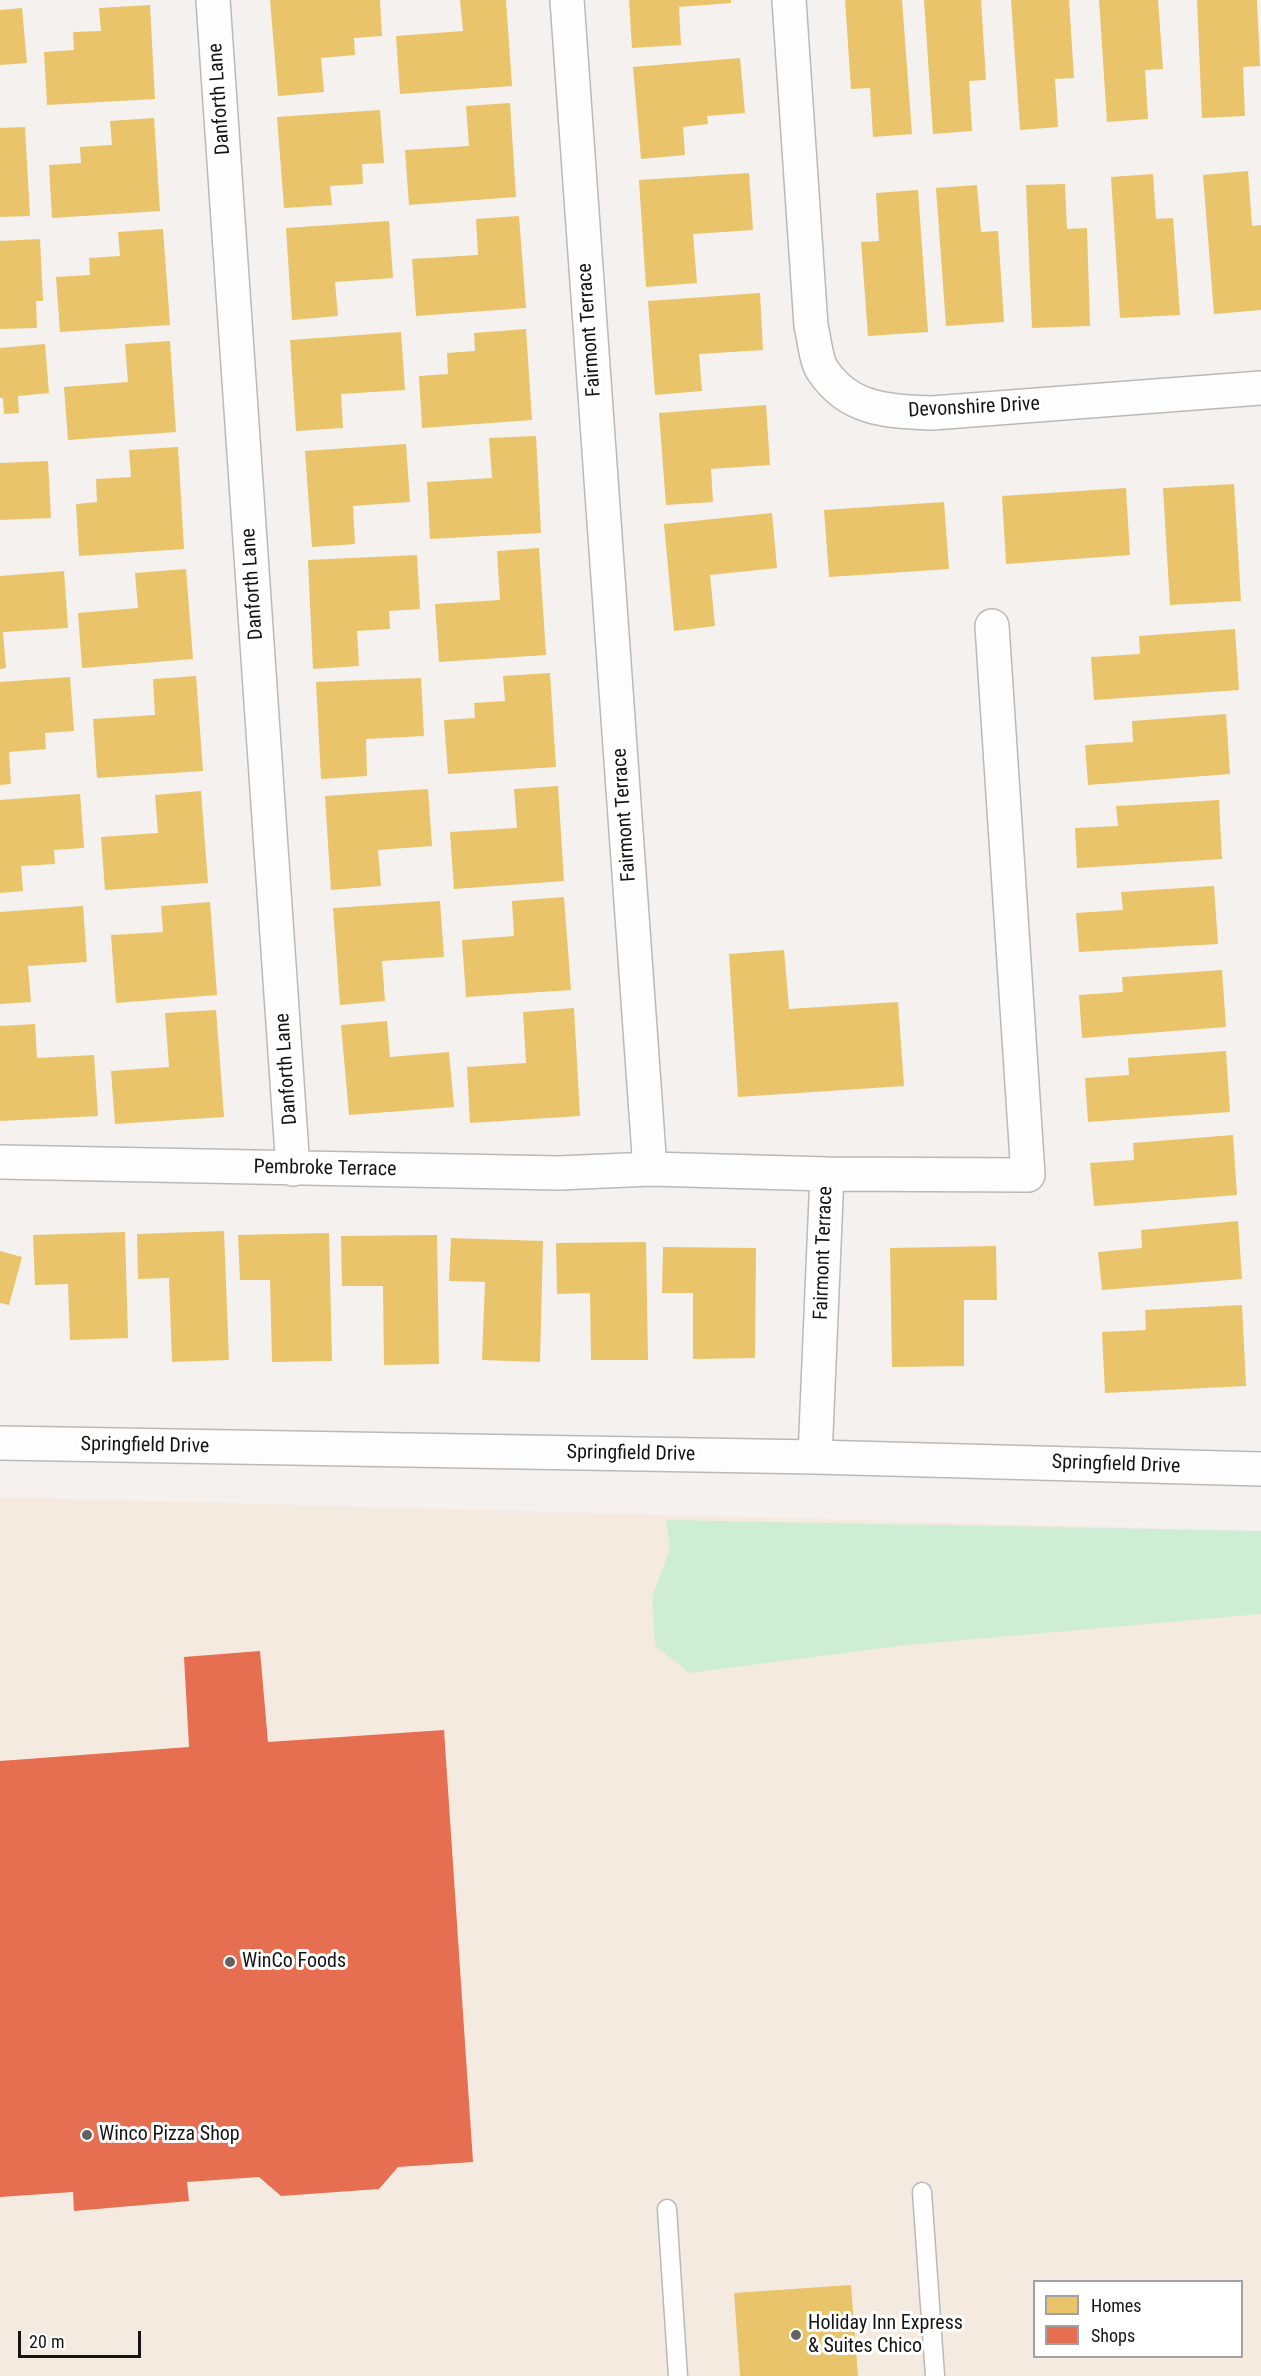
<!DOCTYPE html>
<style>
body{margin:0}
#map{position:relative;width:1261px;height:2376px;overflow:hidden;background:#f4f1ef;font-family:"Roboto Condensed",sans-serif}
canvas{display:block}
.legend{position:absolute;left:1033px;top:2280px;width:210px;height:78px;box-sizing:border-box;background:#fff;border:2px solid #a2a1a1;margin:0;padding:8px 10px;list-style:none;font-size:18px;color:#161413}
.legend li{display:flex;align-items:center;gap:12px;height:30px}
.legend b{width:30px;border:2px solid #a2a1a1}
.scale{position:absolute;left:18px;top:2331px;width:123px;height:27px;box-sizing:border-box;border:3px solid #161413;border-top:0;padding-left:8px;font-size:18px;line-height:21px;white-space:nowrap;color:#161413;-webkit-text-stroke:4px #fff;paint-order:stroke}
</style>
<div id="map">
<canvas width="1261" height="2376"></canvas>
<ul class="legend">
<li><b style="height:16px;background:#e9c46a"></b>Homes</li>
<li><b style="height:16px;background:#e76f51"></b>Shops</li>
</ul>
<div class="scale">20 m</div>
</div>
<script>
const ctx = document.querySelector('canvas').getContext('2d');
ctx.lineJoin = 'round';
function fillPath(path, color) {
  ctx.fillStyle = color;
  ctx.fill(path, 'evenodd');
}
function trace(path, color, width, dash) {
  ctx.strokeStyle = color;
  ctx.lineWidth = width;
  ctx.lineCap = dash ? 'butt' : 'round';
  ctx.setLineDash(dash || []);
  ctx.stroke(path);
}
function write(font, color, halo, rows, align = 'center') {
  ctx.font = font + ' "Roboto Condensed",sans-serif';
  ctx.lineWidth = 6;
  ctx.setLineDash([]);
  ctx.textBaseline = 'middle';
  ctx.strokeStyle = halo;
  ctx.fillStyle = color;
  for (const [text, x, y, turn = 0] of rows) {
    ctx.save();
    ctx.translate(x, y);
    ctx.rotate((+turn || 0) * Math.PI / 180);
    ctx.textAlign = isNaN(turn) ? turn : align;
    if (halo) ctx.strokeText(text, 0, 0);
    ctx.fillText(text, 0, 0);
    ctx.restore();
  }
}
fillPath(new Path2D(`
 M 0,1497 L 1261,1531 L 1261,2376 L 0,2376 ZM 1034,2282 L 1242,2282 L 1242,2356 L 1034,2356 Z`), '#f5eae0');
fillPath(new Path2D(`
 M 666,1520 L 1261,1531 L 1261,1614 L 907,1645 L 689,1673 L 655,1645 L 652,1597 L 670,1549 Z`), '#ceedd5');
fillPath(new Path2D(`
 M 270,0 L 380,0 L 382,36 L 354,38 L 355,55 L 321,58 L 324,92 L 278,96 Z
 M 460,0 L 506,0 L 512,86 L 400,94 L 396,36 L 463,31 Z
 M 629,0 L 731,0 L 731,3 L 679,7 L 681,45 L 632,48 Z
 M 845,0 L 902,0 L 912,134 L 873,137 L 870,88 L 851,89 Z
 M 924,0 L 981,0 L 986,80 L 969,81 L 972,131 L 933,134 Z
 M 1011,0 L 1069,0 L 1074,78 L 1055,79 L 1058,127 L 1020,130 Z
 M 1099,0 L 1158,0 L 1163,69 L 1145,70 L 1148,119 L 1107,122 Z
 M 1197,0 L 1257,0 L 1260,66 L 1243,67 L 1245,116 L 1202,118 Z
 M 150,5 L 155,99 L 47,105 L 44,52 L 74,50 L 73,32 L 101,31 L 99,8 Z
 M 22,8 L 27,63 L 0,65 L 0,10 Z
 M 740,58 L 745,113 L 707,116 L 708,124 L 683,127 L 685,155 L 641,159 L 633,67 Z
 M 510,103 L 516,197 L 409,205 L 405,150 L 469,146 L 466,106 Z
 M 380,110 L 384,163 L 362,164 L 363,184 L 330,186 L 332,205 L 284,208 L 277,117 Z
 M 154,118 L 160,211 L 52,218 L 49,165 L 81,163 L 80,147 L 112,145 L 110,121 Z
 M 25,127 L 30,216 L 0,217 L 0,128 Z
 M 1248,171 L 1252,226 L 1261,225 L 1261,310 L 1214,314 L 1203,175 Z
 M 749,173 L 753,230 L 693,234 L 697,283 L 646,287 L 639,180 Z
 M 1153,174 L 1156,219 L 1173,218 L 1180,315 L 1120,318 L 1111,177 Z
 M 1065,184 L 1067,229 L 1087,228 L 1090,326 L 1032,328 L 1026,185 Z
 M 977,185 L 981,232 L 998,231 L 1004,322 L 946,326 L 936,188 Z
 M 918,190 L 928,332 L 868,336 L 861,242 L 879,241 L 876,193 Z
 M 519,216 L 526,308 L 416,316 L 412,259 L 478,255 L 476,219 Z
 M 389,221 L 393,278 L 335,282 L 338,316 L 292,320 L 286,228 Z
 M 163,229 L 170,325 L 60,332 L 56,277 L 90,275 L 89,258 L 120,256 L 118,232 Z
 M 40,239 L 43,301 L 36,301 L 37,328 L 0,329 L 0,241 Z
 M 760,293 L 763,350 L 699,354 L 702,391 L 655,395 L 648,301 Z
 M 526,329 L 532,420 L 422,428 L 419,376 L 448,374 L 447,353 L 475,351 L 474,333 Z
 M 401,332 L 405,390 L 341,394 L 343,428 L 296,431 L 290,340 Z
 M 170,341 L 176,432 L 68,440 L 64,387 L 128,382 L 125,344 Z
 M 45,344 L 49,393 L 18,396 L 19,413 L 4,414 L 3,398 L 0,398 L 0,348 Z
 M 766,405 L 770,465 L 711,469 L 713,502 L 666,505 L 659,413 Z
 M 536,436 L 541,533 L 430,539 L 427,482 L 492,478 L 489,438 Z
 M 406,444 L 410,502 L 353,506 L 355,544 L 312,547 L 305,451 Z
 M 178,447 L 184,549 L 79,556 L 76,504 L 97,502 L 96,479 L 131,477 L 129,450 Z
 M 48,461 L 51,518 L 0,520 L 0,463 Z
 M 1234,484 L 1241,601 L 1170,605 L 1163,488 Z
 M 1126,488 L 1130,555 L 1006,564 L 1002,496 Z
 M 944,502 L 949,569 L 829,577 L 824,510 Z
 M 772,513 L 777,568 L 710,575 L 715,626 L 674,631 L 664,524 Z
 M 539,548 L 546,655 L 439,662 L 435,604 L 500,600 L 497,551 Z
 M 417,555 L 420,609 L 389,611 L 390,629 L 357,631 L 359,666 L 313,669 L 308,560 Z
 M 186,569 L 193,659 L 82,668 L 78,613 L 138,608 L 135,573 Z
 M 64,571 L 68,628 L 3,632 L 6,668 L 0,669 L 0,576 Z
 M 1235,629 L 1239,690 L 1094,700 L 1091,657 L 1140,654 L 1139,636 Z
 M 550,673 L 556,767 L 448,774 L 444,720 L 475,718 L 474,703 L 505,701 L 503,676 Z
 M 196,676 L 203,771 L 97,778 L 93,719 L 155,715 L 153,679 Z
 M 70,677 L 74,731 L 45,733 L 46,749 L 9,752 L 11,784 L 0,785 L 0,682 Z
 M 421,678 L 424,736 L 366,739 L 367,776 L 321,779 L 316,682 Z
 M 1226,714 L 1230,774 L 1088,785 L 1085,745 L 1133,742 L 1132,721 Z
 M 558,786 L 564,881 L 454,889 L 450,832 L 517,828 L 514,789 Z
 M 428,789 L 432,846 L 378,850 L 381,886 L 331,890 L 325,796 Z
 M 201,791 L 208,883 L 105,890 L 101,837 L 158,833 L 155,795 Z
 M 80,794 L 84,848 L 54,850 L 55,864 L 21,866 L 23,891 L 0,893 L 0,800 Z
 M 1219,800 L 1222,859 L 1077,868 L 1075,828 L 1118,826 L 1116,806 Z
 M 1214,886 L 1218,944 L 1079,952 L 1076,913 L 1123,910 L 1121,892 Z
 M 564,897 L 571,990 L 466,997 L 462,940 L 514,936 L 512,901 Z
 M 440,901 L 444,957 L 382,961 L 385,1001 L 340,1005 L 333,908 Z
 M 210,902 L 217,995 L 116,1003 L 111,935 L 163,932 L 161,906 Z
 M 83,906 L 87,962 L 28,966 L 31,1002 L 0,1004 L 0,912 Z
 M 784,950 L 789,1009 L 898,1002 L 904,1086 L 738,1097 L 729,954 Z
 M 1222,970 L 1226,1027 L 1082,1038 L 1079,995 L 1123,992 L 1122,977 Z
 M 574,1008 L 580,1116 L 470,1123 L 467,1067 L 526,1063 L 523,1012 Z
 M 216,1010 L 224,1117 L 115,1124 L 111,1071 L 169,1067 L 165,1013 Z
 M 387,1021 L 390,1057 L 449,1052 L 454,1107 L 349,1115 L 341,1025 Z
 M 35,1024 L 37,1058 L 94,1055 L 98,1116 L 0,1121 L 0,1026 Z
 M 1226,1051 L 1230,1112 L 1088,1122 L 1085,1078 L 1129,1075 L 1128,1058 Z
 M 1233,1135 L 1237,1195 L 1094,1206 L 1090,1163 L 1134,1160 L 1133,1143 Z
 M 1238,1221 L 1242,1279 L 1102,1290 L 1098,1252 L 1142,1248 L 1141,1230 Z
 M 224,1231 L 229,1360 L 172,1362 L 169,1278 L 138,1279 L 137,1234 Z
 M 125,1232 L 128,1338 L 70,1340 L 68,1284 L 35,1285 L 33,1235 Z
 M 329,1233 L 332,1361 L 272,1362 L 270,1280 L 240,1280 L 238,1235 Z
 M 437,1235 L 439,1364 L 384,1365 L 383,1286 L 342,1286 L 341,1236 Z
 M 451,1238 L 543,1241 L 540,1362 L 482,1360 L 485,1282 L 449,1281 Z
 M 646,1242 L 648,1360 L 591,1360 L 590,1293 L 557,1294 L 556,1243 Z
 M 996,1246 L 997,1300 L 964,1300 L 964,1366 L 892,1367 L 890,1248 Z
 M 663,1247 L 756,1248 L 755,1358 L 693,1359 L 693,1293 L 662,1293 Z
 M 0,1251 L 22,1257 L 9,1305 L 0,1303 Z
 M 1242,1305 L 1246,1386 L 1105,1393 L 1102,1332 L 1146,1330 L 1145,1310 Z
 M 851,2285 L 858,2376 L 740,2376 L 734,2293 Z`), '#e9c46a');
fillPath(new Path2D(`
 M 260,1651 L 268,1742 L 444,1730 L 473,2162 L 398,2167 L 379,2189 L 281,2196 L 259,2177 L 187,2182 L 189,2201 L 74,2211 L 73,2192 L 0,2197 L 0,1761 L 189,1747 L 184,1657 Z`), '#e76f51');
const lane = new Path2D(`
 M 922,2192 L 935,2376
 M 667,2209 L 678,2376`);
const street = new Path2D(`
 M 213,0 L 293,1169
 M 567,0 L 650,1169 L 827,1174 L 815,1457
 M 789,0 L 811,326 C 814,337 816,362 823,371 C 850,411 889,411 932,413 L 1261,388
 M 0,1162 L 559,1173 L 650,1169
 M 827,1174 L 1028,1175 L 992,626
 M 0,1443 L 815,1457 L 1261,1469`);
trace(lane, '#bbb9b8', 21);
trace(street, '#bbb9b8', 36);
trace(lane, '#fdfdfd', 18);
trace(street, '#fdfdfd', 33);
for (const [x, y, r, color] of [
 [230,1962,6,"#646160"],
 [87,2135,6,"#646160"],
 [796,2335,6,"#646160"]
]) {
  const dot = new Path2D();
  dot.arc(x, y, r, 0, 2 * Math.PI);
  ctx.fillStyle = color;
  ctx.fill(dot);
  trace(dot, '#fff', 2);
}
write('20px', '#161413', '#fff', [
 ["Danforth Lane",220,99,-94],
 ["Fairmont Terrace",590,330,-94],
 ["Devonshire Drive",974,408,-3],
 ["Danforth Lane",253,584,-94],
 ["Fairmont Terrace",625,815,-94],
 ["Danforth Lane",287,1069,-94],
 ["Pembroke Terrace",325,1169,1],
 ["Fairmont Terrace",824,1253,-88],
 ["Springfield Drive",145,1446,1],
 ["Springfield Drive",631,1454,1],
 ["Springfield Drive",1116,1465,2]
]);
write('20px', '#161413', '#fff', [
 ["WinCo Foods",242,1962],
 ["Winco Pizza Shop",99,2135],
 ["Holiday Inn Express",808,2324],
 ["& Suites Chico",808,2347]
], 'left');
</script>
